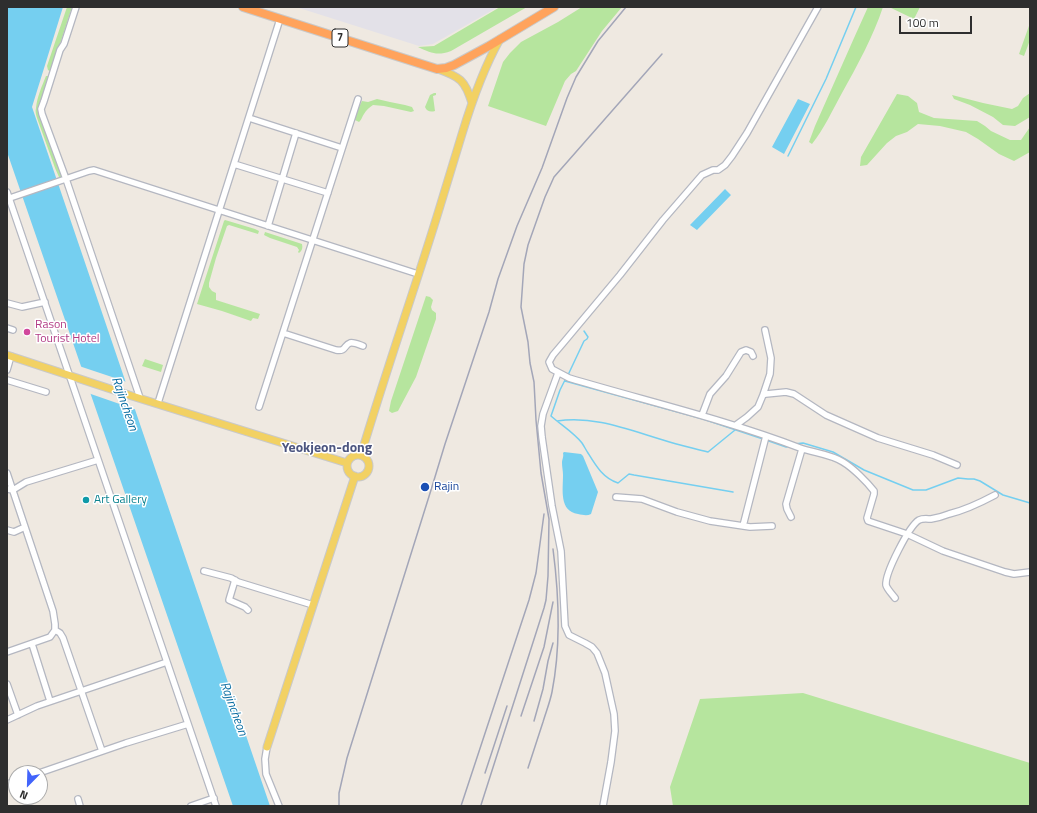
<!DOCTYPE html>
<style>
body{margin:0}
#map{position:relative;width:1037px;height:813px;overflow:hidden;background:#efe9e1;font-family:"Titillium Web",sans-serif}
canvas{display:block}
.frame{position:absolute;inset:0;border:8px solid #2e2e2e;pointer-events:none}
.north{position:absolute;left:8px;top:765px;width:40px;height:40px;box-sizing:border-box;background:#fff;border:1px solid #ababab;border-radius:50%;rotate:203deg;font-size:11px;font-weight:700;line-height:16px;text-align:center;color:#2e2e2e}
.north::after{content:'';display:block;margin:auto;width:14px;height:18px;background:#4264fb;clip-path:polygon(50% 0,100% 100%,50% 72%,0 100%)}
.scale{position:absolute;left:899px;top:16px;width:73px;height:18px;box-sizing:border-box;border:2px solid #2e2e2e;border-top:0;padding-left:5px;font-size:12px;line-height:14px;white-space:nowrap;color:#2e2e2e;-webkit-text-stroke:3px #fff;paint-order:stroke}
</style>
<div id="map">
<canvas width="1037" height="813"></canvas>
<div class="frame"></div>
<div class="north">N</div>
<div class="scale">100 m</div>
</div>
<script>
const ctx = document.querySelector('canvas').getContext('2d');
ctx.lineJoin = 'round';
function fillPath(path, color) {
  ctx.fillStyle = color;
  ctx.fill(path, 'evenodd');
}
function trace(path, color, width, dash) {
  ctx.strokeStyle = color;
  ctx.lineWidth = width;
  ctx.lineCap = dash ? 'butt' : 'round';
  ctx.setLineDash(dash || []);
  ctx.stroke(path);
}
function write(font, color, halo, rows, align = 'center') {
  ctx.font = font + ' "Titillium Web",sans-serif';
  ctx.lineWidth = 3;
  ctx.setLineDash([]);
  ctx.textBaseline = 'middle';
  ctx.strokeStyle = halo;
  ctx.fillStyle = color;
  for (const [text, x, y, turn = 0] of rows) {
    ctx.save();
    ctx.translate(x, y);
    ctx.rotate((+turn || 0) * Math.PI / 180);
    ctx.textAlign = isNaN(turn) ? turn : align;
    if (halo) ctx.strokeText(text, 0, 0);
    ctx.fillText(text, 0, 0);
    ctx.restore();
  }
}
fillPath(new Path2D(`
 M 296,7 L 498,7 L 433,44 L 419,46 Z`), '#e3e1e8');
fillPath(new Path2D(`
 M 67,7 L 72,7 L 51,72 L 48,70 L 47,66 Z
 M 500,7 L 527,7 L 451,51 C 437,56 431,53 418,47 L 434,46 Z
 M 582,7 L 622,7 L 602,31 L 576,71 L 571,74 L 565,81 L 546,126 L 488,106 L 503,62 L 510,53 L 521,42 L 558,22 Z
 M 868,7 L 883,7 C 873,37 857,66 842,93 C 832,111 824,129 812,144 L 809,142 L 815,126 L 854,38 Z
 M 889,7 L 920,7 L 914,19 Z
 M 1030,23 L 1030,40 L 1024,56 L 1019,54 Z
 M 46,76 L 48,76 L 50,77 L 39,113 L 61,174 L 62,177 L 60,178 L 59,177 L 55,168 L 37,118 C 36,115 35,111 36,108 C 37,97 42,86 46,76 Z
 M 434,93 L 436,93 L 436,95 L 433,96 L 435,111 C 431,112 427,112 425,107 L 430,95 Z
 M 1030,93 L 1030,117 L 1015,126 L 1003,125 L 993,117 L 970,105 L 954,99 L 952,95 L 983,103 L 1012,109 L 1018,106 L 1023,98 Z
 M 897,94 L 908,96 L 917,103 L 919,112 L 934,118 L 977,121 L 985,126 L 991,131 L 1010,140 L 1021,140 L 1030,127 L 1030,152 L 1014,161 L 999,154 L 978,139 L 966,132 L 940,126 L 918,124 L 907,132 L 896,136 L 887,143 L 867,165 L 860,166 L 861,157 Z
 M 377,99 L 390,102 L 405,105 L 412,107 L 414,111 L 411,112 L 384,106 L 373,105 C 370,107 366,110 364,114 C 362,117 362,119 359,122 L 355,120 L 357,111 L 362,101 L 368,102 Z
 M 225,220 L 255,229 L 259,231 L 258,234 L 229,225 L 227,226 L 216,258 L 209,283 L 209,287 L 212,291 L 216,293 L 216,300 L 260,314 L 258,319 L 253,318 L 251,321 L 222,311 L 197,304 L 224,221 Z
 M 265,232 L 302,244 C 303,248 302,251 299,253 L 298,252 L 299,250 L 297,247 L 270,238 L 264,235 Z
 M 426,296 L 430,297 L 433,300 L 431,307 L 432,310 L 436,313 L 436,319 L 416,377 L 398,411 L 392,413 L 389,411 L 391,401 Z
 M 145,359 L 163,365 L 161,372 L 142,366 Z
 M 803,693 L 1030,763 L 1030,806 L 673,806 L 670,787 L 700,699 Z`), '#b6e59e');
fillPath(new Path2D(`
 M 7,7 L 63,7 L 32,107 L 270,806 L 233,806 L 7,152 Z
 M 798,99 L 810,104 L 784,154 L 772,147 Z
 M 725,189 L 731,195 L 697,230 L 690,225 Z
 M 564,452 L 581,454 L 583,456 L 598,492 L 591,514 C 587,516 583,515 578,514 C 559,511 563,490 563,475 C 563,471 562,467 562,463 C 562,459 564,457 563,453 Z`), '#75cff0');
fillPath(new Path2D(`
 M 79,366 L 127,382 L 137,410 L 88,393 Z`), '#efe9e1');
trace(new Path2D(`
 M 788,156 L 826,79 L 856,7
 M 568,375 L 584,341 L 587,339 L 588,337 L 584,331
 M 566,378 L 560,390 L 551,416 C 561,425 573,432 582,443 C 584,446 586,450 588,453 C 596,466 603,478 618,483 L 629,474 L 634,475 L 733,492
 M 565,381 L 703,419 L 763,439
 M 557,421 C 593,415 629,430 663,440 C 678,445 693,448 708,452 L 735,430
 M 766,440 L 786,447 L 791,446
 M 794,444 L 803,443 L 833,452 L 864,470 L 913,490 L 926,490 L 958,478 L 968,479 L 974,479 L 980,481 L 1003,495 L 1030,503`), '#75cff0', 1.5);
const minor = new Path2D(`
 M 76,7 L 64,44 L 60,50 L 44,101 L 41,109 L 42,114 L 66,179 L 140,398
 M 818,7 L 747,133 L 732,156 L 725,165 L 718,170 L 713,170 L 702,175 L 663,220 L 620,275 L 564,342 L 553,355 L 549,362 L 552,369 L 569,378 C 646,401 724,419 800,448 C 814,453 830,454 843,462 C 853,468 867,482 874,491 L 874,494 L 867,518 L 868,521 L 907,534 L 943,551 L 1005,572 L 1014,574 L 1030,572
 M 249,118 L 342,148
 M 234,164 L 328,193
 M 7,192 L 216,806
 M 7,199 L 89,171 L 94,170 L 418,274
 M 268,226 L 296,133
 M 7,303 L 22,307 L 45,302
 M 7,328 L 13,330
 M 283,333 L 336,350 C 346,352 344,345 350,343 C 354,342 360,345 363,346
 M 7,370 L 11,356
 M 558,373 L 543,414 L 541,426 L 542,437 L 552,506 L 561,551 L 565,626 L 569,635 L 585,643 L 592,647 L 597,653 L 605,673 L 614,714 L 615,731 L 611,762 L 603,806
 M 7,380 L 46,392
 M 763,395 L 770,374 L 771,358 L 765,330
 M 158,403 L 280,19
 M 259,407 L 358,99
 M 702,415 L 710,394 L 726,376 L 741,352 L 746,350 L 751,352 L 753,356
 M 736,425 L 747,417 L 758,407 L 763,395 L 766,394 L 786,392 L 794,394 L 826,415 L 878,438 L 933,455 L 957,465
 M 7,473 L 53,611 L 55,624 L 55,630 L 50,637 L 7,652
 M 7,489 L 13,490 L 26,482 L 98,460
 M 616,497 L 642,499 L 677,512 L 710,521 L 750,527 L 772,526
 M 791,517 L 787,509 L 786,504 L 802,449
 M 743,526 L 766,436
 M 7,530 L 14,532 L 25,527
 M 204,571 L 231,578 L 238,582 L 313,605
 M 235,580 L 229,600 L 245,607 L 248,610
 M 895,598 C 892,594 887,589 886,585 C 885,573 909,526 919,520 C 923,518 928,519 931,519 C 937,518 944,516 949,514 C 966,510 980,503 995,495
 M 55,630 L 60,633 L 63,638 L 102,751
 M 32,644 L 50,701
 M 7,684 L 18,715
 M 7,720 L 37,706 L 167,662
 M 267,747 L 265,759 L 266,774 L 279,806
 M 39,773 L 126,743 L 188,724
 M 7,784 L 16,781
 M 78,799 L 80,806
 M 191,806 L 214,798`);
const major = new Path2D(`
 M 438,69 C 460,77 465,80 472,103
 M 7,355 L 132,396 L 347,463
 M 361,455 C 385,374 413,294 438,213 C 446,186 454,160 462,134 C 472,101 483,69 500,39
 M347 466a11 11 0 1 1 22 0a11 11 0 1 1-22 0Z
 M 267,747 L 355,476`);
const highway = new Path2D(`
 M 243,7 L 437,69 L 446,68 L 454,65 L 489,46 L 554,7`);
trace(minor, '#b4b7c1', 8);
trace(major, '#c9c9c9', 9);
trace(highway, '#c9c9c9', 10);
trace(minor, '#fff', 5.5);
trace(major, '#f2d163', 7);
trace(highway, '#ffa35c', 8);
trace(new Path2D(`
 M 521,716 L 544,647 L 553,602
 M 534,721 L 543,689 L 548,661 L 553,643
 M 528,768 C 533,753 538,737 543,722 C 546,712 550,702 552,692 C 561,646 559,595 553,549
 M 485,773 L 507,706
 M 481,805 L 544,608 L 546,600 L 548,576 L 549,519 L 541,473 L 536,420 L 534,382 L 530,363 L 528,342 L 521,307 L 524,264 L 528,245 L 545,197 L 554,177 L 662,54
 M 339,806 L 339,793 L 347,758 L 431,490 L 445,444 L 489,312 L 498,279 L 517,226 L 542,168 L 567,98 L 576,77 L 598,41 L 626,7
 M 461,806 L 529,600 L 536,573 L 544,514`), '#a3a6b8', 1.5);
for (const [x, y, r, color] of [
 [27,332,4,"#d1479c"],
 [425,487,5,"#1a4fb4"],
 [86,500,4,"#0f9aa8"]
]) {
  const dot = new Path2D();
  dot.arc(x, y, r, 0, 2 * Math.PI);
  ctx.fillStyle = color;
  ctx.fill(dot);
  trace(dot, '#fff', 1.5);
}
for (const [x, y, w] of [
 [340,38,16]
]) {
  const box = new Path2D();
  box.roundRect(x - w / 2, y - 9, w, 18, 3);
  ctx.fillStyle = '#fff';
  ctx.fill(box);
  trace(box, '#2e2e2e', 1);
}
write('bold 11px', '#2e2e2e', null, [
 ["7",340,38]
]);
write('12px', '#b23c85', '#fff', [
 ["Rason",35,325],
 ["Tourist Hotel",35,339]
], 'left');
write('12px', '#164399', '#fff', [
 ["Rajin",434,487]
], 'left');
write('12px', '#0d838f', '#fff', [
 ["Art Gallery",94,500]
], 'left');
write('italic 13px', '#0d6fa3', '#fff', [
 ["Rajincheon",124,404,71],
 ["Rajincheon",233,709,70]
]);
write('bold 14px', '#4d5680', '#fff', [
 ["Yeokjeon-dong",327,449]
]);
</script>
